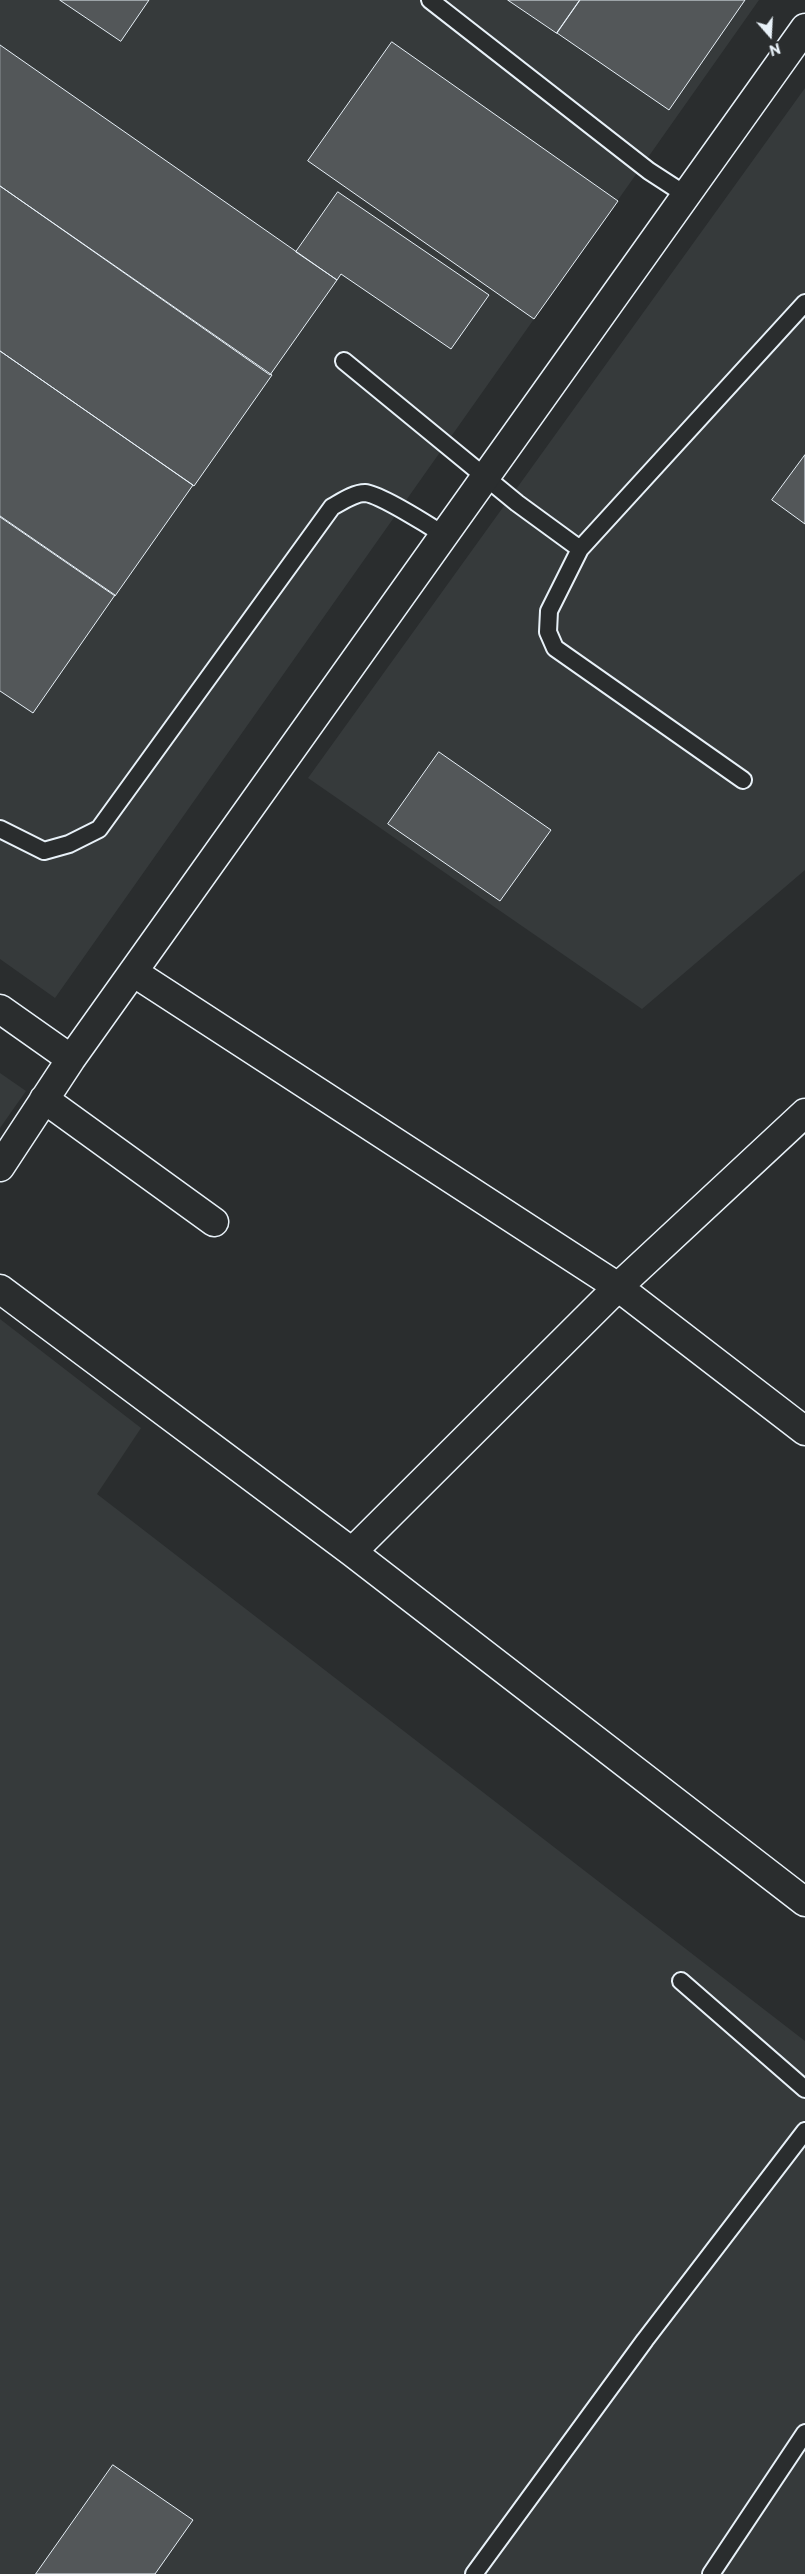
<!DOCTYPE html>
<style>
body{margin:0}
#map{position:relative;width:805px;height:2574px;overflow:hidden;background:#2a2d2e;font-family:"Playpen Sans",sans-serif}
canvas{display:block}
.north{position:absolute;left:745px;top:10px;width:50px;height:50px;-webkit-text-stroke:4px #2a2d2e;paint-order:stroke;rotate:161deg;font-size:14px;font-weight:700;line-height:20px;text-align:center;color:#e8f1f8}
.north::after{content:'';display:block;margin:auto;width:18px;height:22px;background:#e8f1f8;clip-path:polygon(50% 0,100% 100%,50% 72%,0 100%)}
</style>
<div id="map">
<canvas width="805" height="2574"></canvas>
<div class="north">N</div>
</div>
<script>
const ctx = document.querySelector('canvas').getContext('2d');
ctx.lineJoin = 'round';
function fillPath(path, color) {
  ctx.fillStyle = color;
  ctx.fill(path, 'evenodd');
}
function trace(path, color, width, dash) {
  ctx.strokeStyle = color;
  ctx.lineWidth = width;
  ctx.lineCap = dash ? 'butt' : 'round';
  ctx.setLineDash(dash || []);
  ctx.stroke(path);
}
fillPath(new Path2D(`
 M 0,0 L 759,0 L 55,998 L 0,959 Z
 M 805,88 L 805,870 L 642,1009 L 308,778 Z
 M 0,1073 L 26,1091 L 0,1128 Z
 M 0,1319 L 141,1428 L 97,1494 L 805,2041 L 805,2574 L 0,2574 Z`), '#363a3b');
const building = new Path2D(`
 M 60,0 L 149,0 L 121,41 Z
 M 508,0 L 580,0 L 557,33 Z
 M 580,0 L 745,0 L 669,110 L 557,33 Z
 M 392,42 L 618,201 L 534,319 L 308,161 Z
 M 0,45 L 337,280 L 270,375 L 0,186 Z
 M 0,186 L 272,375 L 194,486 L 0,351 Z
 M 338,192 L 489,295 L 451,349 L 341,274 L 337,280 L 296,252 Z
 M 0,351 L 193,485 L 115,596 L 0,517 Z
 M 805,455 L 805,524 L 772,500 Z
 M 0,516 L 115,595 L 33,713 L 0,691 Z
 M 439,752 L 551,830 L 500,901 L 388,824 Z
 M 113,2465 L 193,2520 L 155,2574 L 36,2574 Z`);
fillPath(building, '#535759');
trace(building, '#e8f1f8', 1);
const service = new Path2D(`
 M 430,0 L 649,171 L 686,195
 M 344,361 L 517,503 L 580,549
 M 743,780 L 555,648 L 548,632 L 549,611 L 580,549 L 805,303
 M 0,829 L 44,851 L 69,844 L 99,829 L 332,507 C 341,502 354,493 365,493 C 379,494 430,526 444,535
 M 681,1981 L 805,2089
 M 474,2574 L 645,2340 L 805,2131
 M 711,2574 L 805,2433`);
const minor = new Path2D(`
 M 133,972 L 618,1287 L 805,1431
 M 0,1009 L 71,1059
 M 44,1099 L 214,1222
 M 0,1167 L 71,1059 L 805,28
 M 0,1289 L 352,1552 L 805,1902
 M 352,1552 L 618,1287 L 805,1113`);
trace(service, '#e8f1f8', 20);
trace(minor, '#e8f1f8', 31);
trace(service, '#2a2d2e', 16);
trace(minor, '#2a2d2e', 28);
</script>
